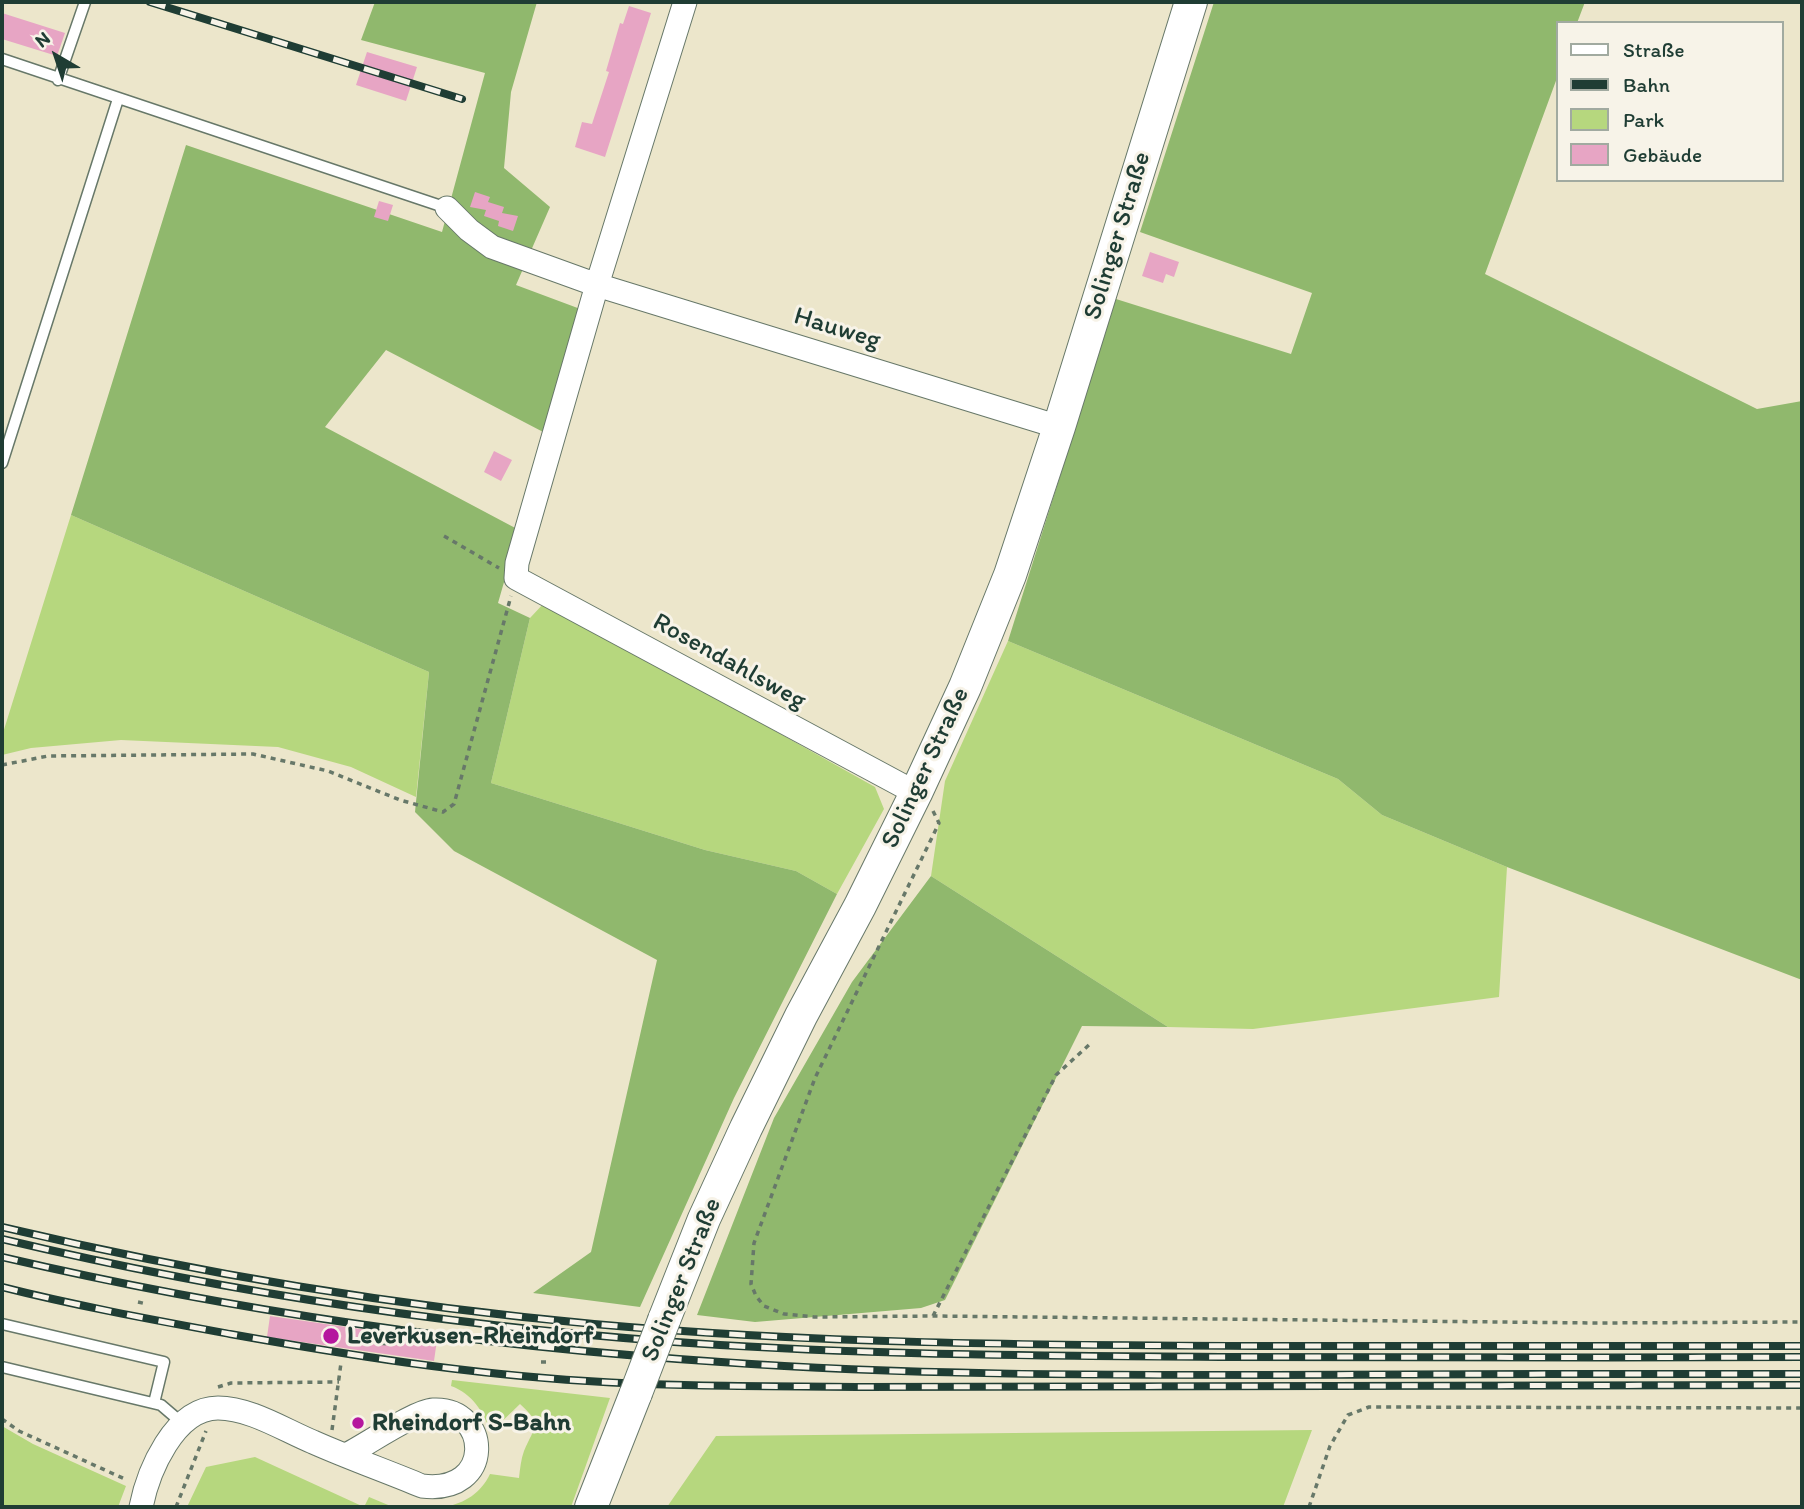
<!DOCTYPE html>
<meta charset="utf-8">
<style>
body{margin:0}
#map{position:relative;width:1804px;height:1509px;overflow:hidden;background:#ece6cb;font-family:Itim,sans-serif}
canvas{display:block}
.frame{position:absolute;inset:0;border:4px solid #1f3d34;pointer-events:none}
.legend{position:absolute;left:1556px;top:21px;width:228px;height:161px;box-sizing:border-box;background:#f7f3e8;border:2px solid #a1aaa0;margin:0;padding:9px 12px;list-style:none;font-size:21px;color:#1f3d34}
.legend li{display:flex;align-items:center;gap:14px;height:35px}
.legend b{width:35px;border:2px solid #a1aaa0}
.north{position:absolute;left:21px;top:21px;width:70px;height:70px;-webkit-text-stroke:5px #f7f3e8;paint-order:stroke;rotate:321deg;font-size:19px;font-weight:700;line-height:28px;text-align:center;color:#1f3d34}
.north::after{content:'';display:block;margin:auto;width:24px;height:32px;background:#1f3d34;clip-path:polygon(50% 0,100% 100%,50% 72%,0 100%)}
</style>
<div id="map">
<canvas width="1804" height="1509"></canvas>
<div class="frame"></div>
<ul class="legend">
<li><b style="height:9px;background:#fff"></b>Straße</li>
<li><b style="height:9px;background:#1f3d34"></b>Bahn</li>
<li><b style="height:19px;background:#b6d77e"></b>Park</li>
<li><b style="height:19px;background:#e7a5c4"></b>Gebäude</li>
</ul>
<div class="north">N</div>
</div>
<script>
const ctx = document.querySelector('canvas').getContext('2d');
ctx.lineJoin = 'round';
function fillPath(path, color) {
  ctx.fillStyle = color;
  ctx.fill(path, 'evenodd');
}
function trace(path, color, width, dash) {
  ctx.strokeStyle = color;
  ctx.lineWidth = width;
  ctx.lineCap = dash ? 'butt' : 'round';
  ctx.setLineDash(dash || []);
  ctx.stroke(path);
}
function write(font, color, halo, rows, align = 'center') {
  ctx.font = font + ' Itim,sans-serif';
  ctx.lineWidth = 6;
  ctx.setLineDash([]);
  ctx.textBaseline = 'middle';
  ctx.strokeStyle = halo;
  ctx.fillStyle = color;
  for (const [text, x, y, turn = 0] of rows) {
    ctx.save();
    ctx.translate(x, y);
    ctx.rotate((+turn || 0) * Math.PI / 180);
    ctx.textAlign = isNaN(turn) ? turn : align;
    if (halo) ctx.strokeText(text, 0, 0);
    ctx.fillText(text, 0, 0);
    ctx.restore();
  }
}
fillPath(new Path2D(`
 M 71,515 L 429,672 L 416,797 L 351,767 L 278,747 L 121,740 L 31,748 L 2,755 L 2,736 Z
 M 545,602 L 875,787 L 884,809 L 837,894 L 796,871 L 705,850 L 491,783 L 530,618 Z
 M 1008,641 L 1338,779 L 1382,815 L 1507,867 L 1499,997 L 1253,1029 L 1168,1027 L 931,876 L 945,781 Z
 M 452,1380 L 610,1398 L 571,1507 L 445,1507 C 465,1503 481,1493 490,1474 L 519,1478 C 520,1469 521,1459 524,1451 C 535,1425 543,1425 520,1404 L 491,1432 C 483,1412 473,1394 451,1386 Z
 M 2,1426 L 33,1444 L 126,1486 L 118,1507 L 2,1507 Z
 M 1312,1430 L 1283,1507 L 667,1507 L 716,1436 Z
 M 255,1457 L 364,1507 L 369,1497 L 393,1507 L 187,1507 L 206,1467 Z`), '#b6d77e');
fillPath(new Path2D(`
 M 375,2 L 537,2 L 511,92 L 504,168 L 550,207 L 516,285 L 583,310 L 547,434 L 386,350 L 325,427 L 519,530 L 498,603 L 530,618 L 491,783 L 705,850 L 796,871 L 837,894 L 734,1098 L 640,1307 L 533,1293 L 591,1252 L 657,960 L 454,851 L 415,812 L 429,672 L 71,515 L 186,145 L 442,232 L 485,73 L 361,40 Z
 M 1214,2 L 1585,2 L 1577,23 L 1557,23 L 1557,78 L 1485,274 L 1757,409 L 1802,401 L 1802,980 L 1507,867 L 1382,815 L 1338,779 L 1008,641 L 1116,299 L 1291,354 L 1312,293 L 1140,232 Z
 M 931,876 L 1168,1027 L 1082,1026 L 945,1300 L 921,1308 L 755,1322 L 697,1315 L 774,1118 L 852,982 Z`), '#90b86d');
fillPath(new Path2D(`
 M 629,6 L 651,13 L 605,157 L 575,147 L 582,122 L 592,124 L 609,72 L 606,71 L 611,54 L 620,23 L 623,24 Z
 M 2,13 L 65,33 L 57,56 L 2,39 Z
 M 367,52 L 417,67 L 406,101 L 356,85 Z
 M 475,192 L 490,197 L 488,202 L 504,207 L 502,213 L 518,216 L 513,231 L 498,226 L 499,221 L 484,216 L 486,210 L 470,207 Z
 M 379,201 L 393,205 L 388,221 L 374,217 Z
 M 1150,252 L 1179,262 L 1174,277 L 1166,274 L 1163,283 L 1142,276 Z
 M 494,451 L 512,460 L 501,481 L 484,472 Z
 M 270,1316 L 437,1340 L 434,1361 L 267,1337 Z`), '#e7a5c4');
const lane = new Path2D(`
 M 2,59 L 447,208
 M 58,80 L 85,2
 M 2,463 L 118,99
 M 2,1324 L 164,1362 L 154,1403
 M 2,1367 L 161,1405 L 182,1423`);
const street = new Path2D(`
 M 685,2 L 597,285 L 517,563 L 516,578 L 916,793
 M 447,208 L 469,230 L 492,247 L 597,285 L 1059,427
 M 141,1507 C 148,1472 174,1408 218,1408 C 250,1408 284,1430 313,1442 C 349,1458 386,1471 422,1486 C 495,1495 491,1407 433,1410 C 415,1411 366,1445 346,1455`);
const secondary = new Path2D(`
 M 664,1320 L 704,1219 L 746,1128 L 801,1016 L 860,906 L 916,793 L 965,687 L 1010,575 L 1059,427 L 1191,2
 M 591,1507 L 636,1393`);
trace(lane, '#677869', 13);
trace(street, '#677869', 25);
trace(secondary, '#677869', 34);
trace(new Path2D(`
 M 444,536 L 499,568
 M 1802,607 L 1802,626
 M 2,765 L 48,756 L 253,754 L 328,771 L 400,800 L 443,812 L 454,804 L 511,596
 M 933,811 L 939,823 L 815,1078 L 754,1243 L 751,1284 L 756,1296 L 764,1306 L 784,1314 L 814,1317 L 933,1316 L 1595,1323 L 1802,1322
 M 138,1302 L 147,1304
 M 933,1316 L 1056,1075 L 1090,1044
 M 371,1342 L 387,1344
 M 541,1362 L 548,1362
 M 218,1387 L 231,1383 L 339,1382
 M 2,1419 L 19,1431 L 127,1480
 M 332,1430 L 341,1363
 M 176,1507 L 206,1431
 M 1309,1507 L 1330,1446 L 1348,1415 L 1369,1407 L 1802,1408`), '#677869', 3.5, [5, 5]);
trace(lane, '#fff', 10);
trace(street, '#fff', 23);
trace(secondary, '#fff', 32);
const rail = new Path2D(`
 M 150,2 L 462,99
 M 2,1227 C 196,1273 395,1306 594,1324 C 814,1344 1035,1345 1257,1346 C 1439,1346 1620,1346 1802,1346
 M 2,1239 C 237,1295 479,1330 720,1345 C 887,1355 1054,1356 1220,1357 C 1414,1357 1608,1358 1802,1357
 M 2,1257 C 238,1312 478,1346 721,1362 C 905,1375 1090,1375 1275,1375 C 1451,1374 1626,1374 1802,1374
 M 2,1287 C 77,1306 154,1320 230,1334 C 348,1355 467,1374 587,1381 C 678,1387 770,1386 862,1387 L 1802,1385`);
trace(rail, '#1f3d34', 8);
trace(rail, '#f7f3e8', 5, [16]);
const secondaryBridge = new Path2D(`
 M 636,1393 L 664,1320`);
trace(secondaryBridge, '#677869', 34, []);
trace(secondaryBridge, '#fff', 32);
for (const [x, y, r, color] of [
 [331,1336,9,"#b5179e"],
 [358,1423,7,"#b5179e"]
]) {
  const dot = new Path2D();
  dot.arc(x, y, r, 0, 2 * Math.PI);
  ctx.fillStyle = color;
  ctx.fill(dot);
  trace(dot, '#f7f3e8', 2.5);
}
write('26px', '#1f3d34', '#f7f3e8', [
 ["Solinger Straße",1118,236,-73],
 ["Hauweg",837,329,17],
 ["Rosendahlsweg",729,662,29],
 ["Solinger Straße",926,768,-65],
 ["Solinger Straße",682,1280,-68]
]);
write('bold 26px', '#1f3d34', '#f7f3e8', [
 ["Leverkusen-Rheindorf",347,1336],
 ["Rheindorf S-Bahn",372,1423]
], 'left');
</script>
